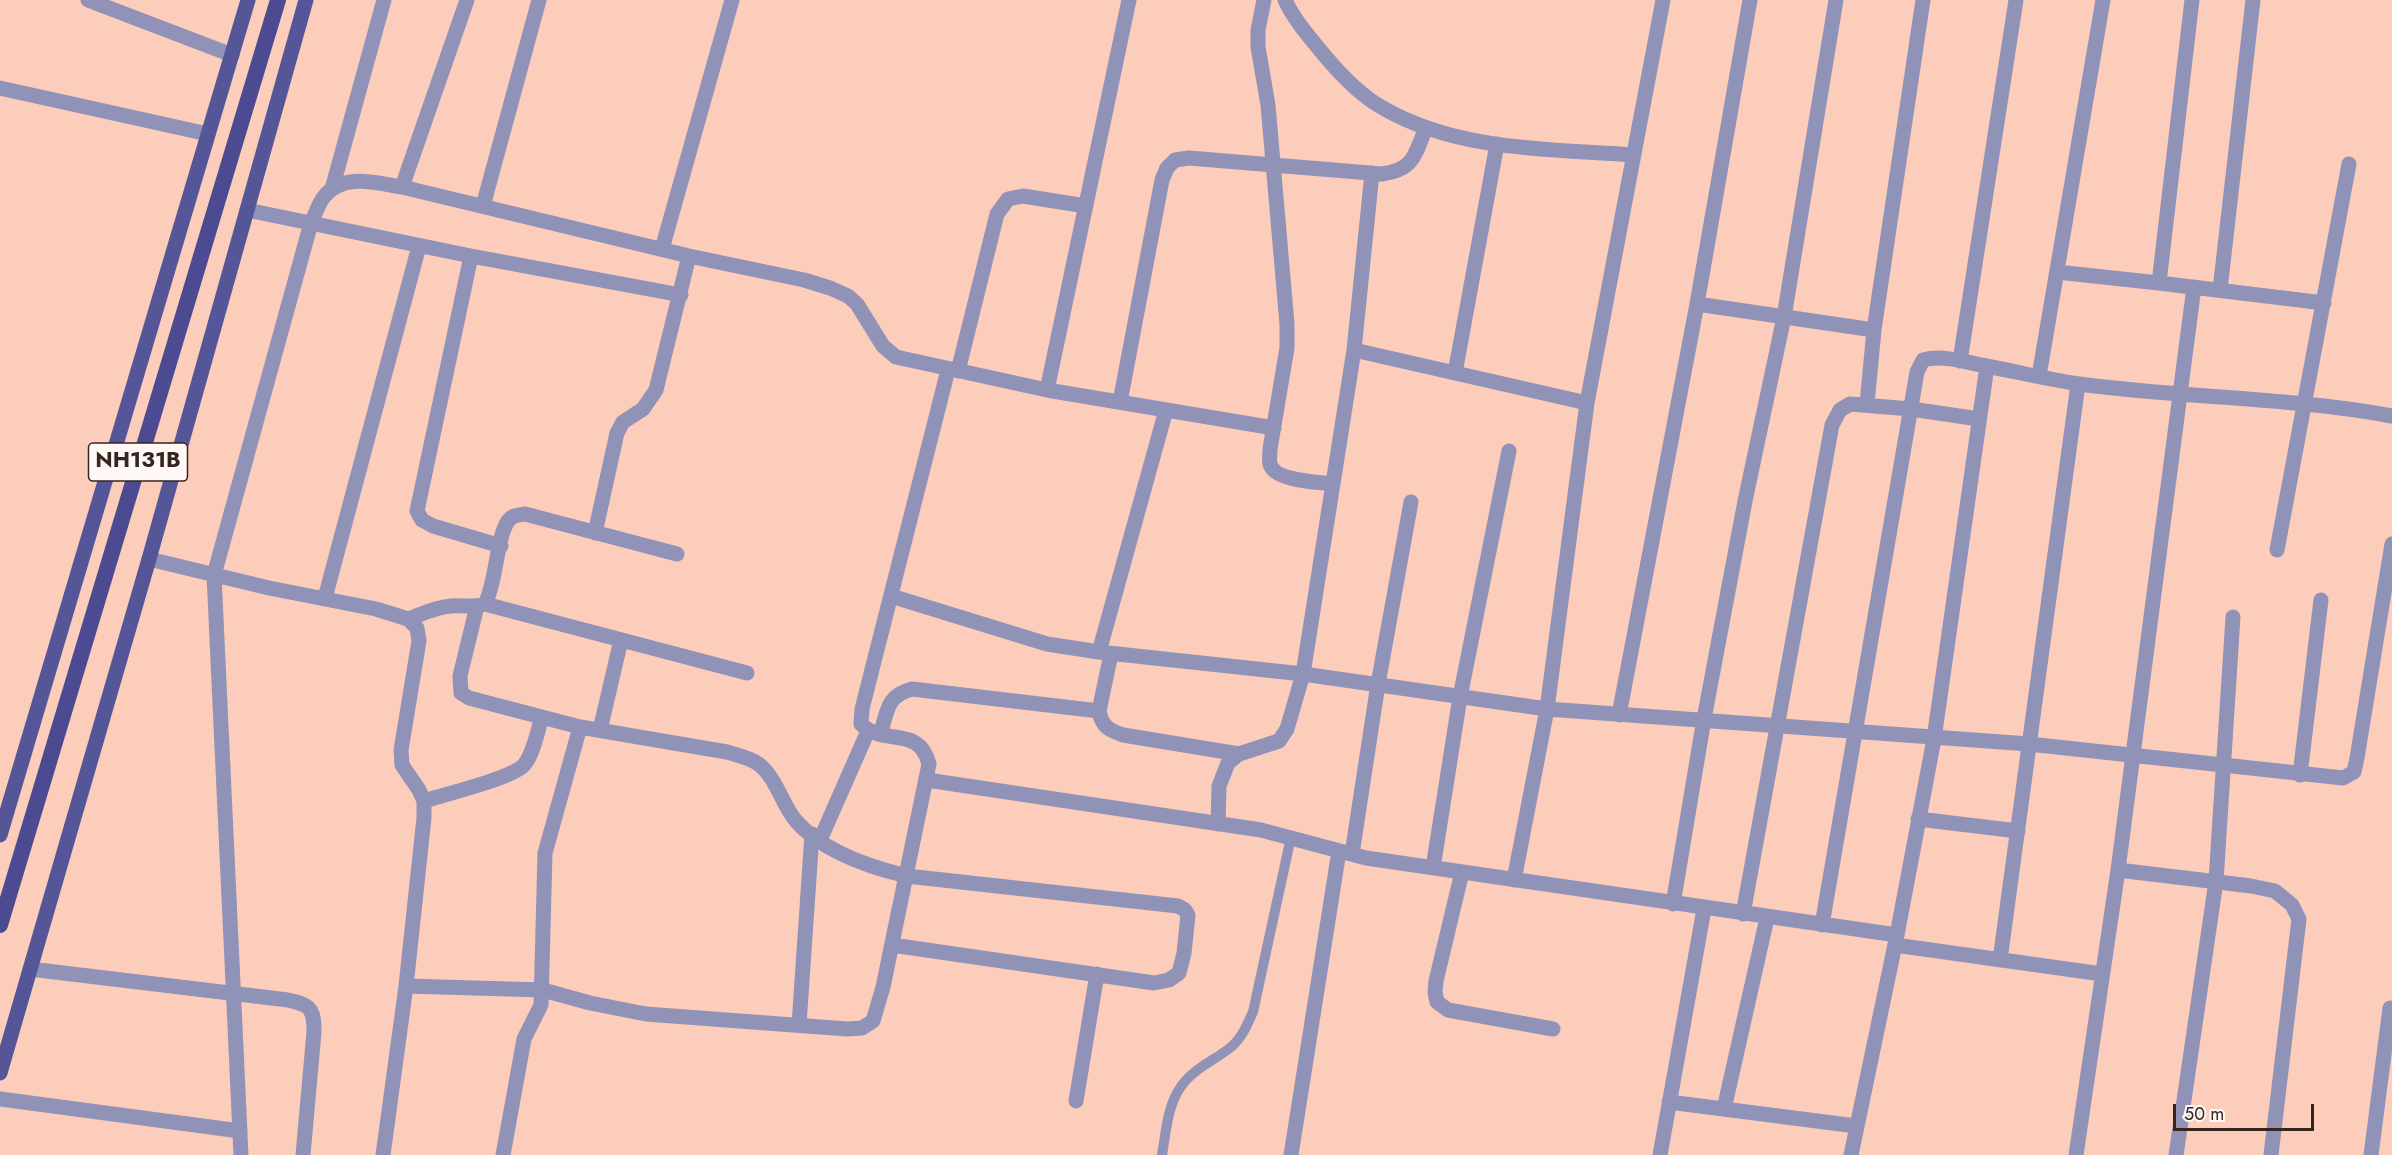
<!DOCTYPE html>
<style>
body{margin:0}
#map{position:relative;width:2392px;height:1155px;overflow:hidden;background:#fdcdbc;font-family:Jost,sans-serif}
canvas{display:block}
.scale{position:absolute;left:2173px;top:1104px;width:141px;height:27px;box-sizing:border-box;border:3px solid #36241e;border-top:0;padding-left:8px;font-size:18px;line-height:21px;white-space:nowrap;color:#36241e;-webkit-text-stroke:4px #fef9f7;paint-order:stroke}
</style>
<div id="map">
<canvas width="2392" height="1155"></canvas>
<div class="scale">50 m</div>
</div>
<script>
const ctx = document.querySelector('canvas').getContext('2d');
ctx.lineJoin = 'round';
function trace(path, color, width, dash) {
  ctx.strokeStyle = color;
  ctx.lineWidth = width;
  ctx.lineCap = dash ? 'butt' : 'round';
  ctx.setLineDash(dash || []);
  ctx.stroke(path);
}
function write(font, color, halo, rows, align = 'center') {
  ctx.font = font + ' Jost,sans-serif';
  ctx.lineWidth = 4.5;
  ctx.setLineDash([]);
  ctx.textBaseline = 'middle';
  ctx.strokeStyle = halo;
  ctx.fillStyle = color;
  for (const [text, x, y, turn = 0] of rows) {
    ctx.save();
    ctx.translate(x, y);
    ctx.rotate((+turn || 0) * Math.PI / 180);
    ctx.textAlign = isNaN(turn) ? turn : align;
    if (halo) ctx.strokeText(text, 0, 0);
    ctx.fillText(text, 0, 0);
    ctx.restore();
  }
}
trace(new Path2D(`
 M 1162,1155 C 1166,1133 1167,1107 1180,1088 C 1192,1069 1214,1061 1231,1047 C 1242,1038 1247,1025 1253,1012 L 1291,837`), '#9093b7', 10);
trace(new Path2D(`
 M 88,0 L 232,55
 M 1264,0 L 1258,30 L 1258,47 L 1268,105 L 1287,324 L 1287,348 L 1270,449 C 1270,454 1269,460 1270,464 C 1274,481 1318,482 1333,484
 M 1285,0 C 1294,20 1311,39 1325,56 C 1341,75 1361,96 1383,108 C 1457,151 1550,149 1633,155
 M 2192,0 L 2159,283 L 2324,303
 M 0,88 L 208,134
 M 402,187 L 467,0
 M 332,189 L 384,0
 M 483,206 L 539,0
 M 247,210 L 471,256 L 681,295
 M 662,249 L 732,0
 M 471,256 L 417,511 L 422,520 L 433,526 L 501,546
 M 2057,272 L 2159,283
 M 2220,290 L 2253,0
 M 1697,304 L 1874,330
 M 1354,350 L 1587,403
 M 1960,361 L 2016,0
 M 958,371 L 997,214 L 1008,199 L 1023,196 L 1086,206
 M 1455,373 L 1497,144
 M 2039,376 L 2103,0
 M 1047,390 L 1129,0
 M 1120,402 L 1162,180 L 1167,168 L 1175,160 L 1189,158 L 1382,174 C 1415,169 1414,155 1426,128
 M 1867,404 L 1874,330 L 1923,0
 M 595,533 L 617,433 L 623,422 L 643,409 L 656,390 L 689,256
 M 2277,550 L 2349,164
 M 149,559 L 269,588 L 376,609 L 408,619 L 417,628 L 419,641 L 401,750 L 402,765 L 419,790 L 424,801 L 424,818 L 406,986 L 383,1155
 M 891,596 L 1047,644 L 1099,652 L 1303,674 L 1547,709 L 2029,744 L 2343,778 L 2354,772 L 2357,758 L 2392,544
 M 325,598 L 419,246
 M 485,604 L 747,673
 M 477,606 L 460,676 L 461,693 L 469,698 L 580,727 L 727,752 C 740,756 755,759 764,769 C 778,783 783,806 796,821 C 822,851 869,867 907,876 L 1178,906 L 1185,910 L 1188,915 L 1184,953 L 1179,973 L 1169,980 L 1154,983 L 892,945
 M 408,619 C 422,614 436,607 451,606 C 463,605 473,608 485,604 C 497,580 496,539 508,521 C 512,515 518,515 525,514 L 677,554
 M 1099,652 L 1166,410
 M 1111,654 L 1099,711 C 1102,727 1109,730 1123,735 L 1239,754
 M 1619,715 L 1697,304 L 1750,0
 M 600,730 L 621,640
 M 880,734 C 888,711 886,696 912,689 L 1099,711
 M 2300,775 L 2321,600
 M 927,780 L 1261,830 L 1366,858 L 1897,935
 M 424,801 C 445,794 511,779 524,765 C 534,753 537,732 542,717
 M 1918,819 L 2018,831
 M 1218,824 L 1219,786 L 1228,763 L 1239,754 L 1279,741 L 1287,729 L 1303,674 L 1354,350 L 1372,173
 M 820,840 L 868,731
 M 1352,854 L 1378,684 L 1411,502
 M 1433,868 L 1460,697 L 1509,451
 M 2118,870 L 2251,886 L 2275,891 L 2292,905 L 2299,919 L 2271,1155
 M 1462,872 L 1436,981 L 1435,992 L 1437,1002 L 1448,1010 L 1553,1029
 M 1514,880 L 1547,709 L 1587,403 L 1663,0
 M 1673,904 L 1704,719 L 1745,501 L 1784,317 L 1836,0
 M 1743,914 L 1832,425 L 1840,410 L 1850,404 L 1911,409 L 1979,419
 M 1822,925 L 1917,372 L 1923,360 C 1941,355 1962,361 1981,365 C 2014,371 2046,379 2079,384 C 2183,398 2289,397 2392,416
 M 1895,945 L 2102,974
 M 2000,960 L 2078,384
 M 30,969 L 288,1000 C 310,1005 314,1008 314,1032 L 303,1155
 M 406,986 L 543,990 L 590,1003 L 646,1014 L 847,1029 L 862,1028 L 873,1021 L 883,987 L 929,764 C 919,724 883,747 861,724 L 862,709 L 948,370
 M 799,1025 L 812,834
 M 0,1099 L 240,1131
 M 1076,1101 L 1097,974
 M 1669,1102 L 1856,1126
 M 1724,1109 L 1767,918
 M 241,1155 L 214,575 L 311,223 C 315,215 318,205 323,198 C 342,172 376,183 402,187 L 689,256 L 804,280 L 830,288 L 848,296 L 857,304 L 883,346 L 896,357 L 1047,390 L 1274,428
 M 503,1155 L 524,1039 L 541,1005 L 545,853 L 580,727
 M 1291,1155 L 1339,851
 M 1660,1155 L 1704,909
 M 1851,1155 L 1897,935 L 1934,739 L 1987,366
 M 2076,1155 L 2118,870 L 2194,287
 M 2176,1155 L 2216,881 L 2233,617
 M 2371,1155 L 2390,1008`), '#9093b7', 15);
trace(new Path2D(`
 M 0,835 L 248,0
 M 0,1073 L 149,559 L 306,0`), '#555697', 15);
trace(new Path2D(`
 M 0,925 L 278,0`), '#4c4a90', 16);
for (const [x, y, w] of [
 [138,462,99]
]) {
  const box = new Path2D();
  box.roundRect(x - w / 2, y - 19, w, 38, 4.5);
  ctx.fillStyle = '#fef9f7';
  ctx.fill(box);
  trace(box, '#36241e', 1.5);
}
write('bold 22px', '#36241e', null, [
 ["NH131B",138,462]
]);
</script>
